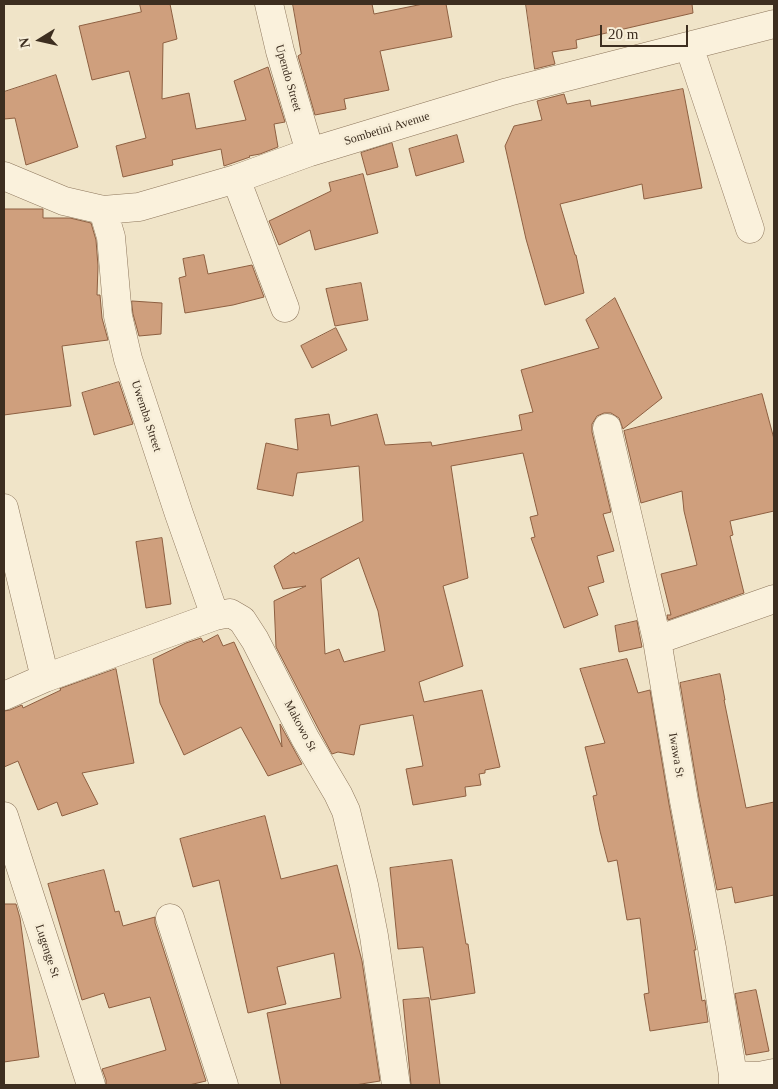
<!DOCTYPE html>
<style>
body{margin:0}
#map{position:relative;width:778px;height:1089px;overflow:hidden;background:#f0e4c8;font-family:"Times New Roman",serif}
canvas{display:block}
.frame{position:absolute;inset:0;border:5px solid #3d2e20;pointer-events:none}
.north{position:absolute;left:15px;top:15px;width:50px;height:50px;-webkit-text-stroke:4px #f7eed8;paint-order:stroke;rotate:260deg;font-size:14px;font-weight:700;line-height:20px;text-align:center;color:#3d2e20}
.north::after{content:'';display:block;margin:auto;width:18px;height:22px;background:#3d2e20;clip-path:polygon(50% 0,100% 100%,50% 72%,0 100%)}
.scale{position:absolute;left:600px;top:25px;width:88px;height:22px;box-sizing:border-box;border:2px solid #3d2e20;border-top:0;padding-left:6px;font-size:15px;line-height:18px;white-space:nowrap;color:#3d2e20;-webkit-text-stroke:4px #f7eed8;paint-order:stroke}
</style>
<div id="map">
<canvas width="778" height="1089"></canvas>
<div class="frame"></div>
<div class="north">N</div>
<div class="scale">20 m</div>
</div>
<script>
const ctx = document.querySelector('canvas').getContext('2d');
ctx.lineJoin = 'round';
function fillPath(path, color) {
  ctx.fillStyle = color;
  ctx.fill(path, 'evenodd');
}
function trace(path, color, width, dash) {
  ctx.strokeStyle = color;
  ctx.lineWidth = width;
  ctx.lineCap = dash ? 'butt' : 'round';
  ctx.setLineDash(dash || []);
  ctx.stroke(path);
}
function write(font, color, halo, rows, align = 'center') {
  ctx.font = font + ' "Times New Roman",serif';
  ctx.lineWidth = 5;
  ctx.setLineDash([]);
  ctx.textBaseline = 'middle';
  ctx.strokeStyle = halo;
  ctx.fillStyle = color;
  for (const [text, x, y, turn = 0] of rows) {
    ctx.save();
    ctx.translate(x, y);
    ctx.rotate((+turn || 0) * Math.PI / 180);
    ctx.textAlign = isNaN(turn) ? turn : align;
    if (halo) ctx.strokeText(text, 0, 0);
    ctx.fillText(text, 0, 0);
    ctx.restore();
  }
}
const building = new Path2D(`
 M 140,4 L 170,4 L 177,39 L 163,43 L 162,99 L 189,93 L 196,129 L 246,120 L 234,81 L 268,67 L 285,122 L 274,124 L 278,147 L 260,154 L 249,156 L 250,157 L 224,166 L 221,149 L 172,160 L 173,165 L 123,177 L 116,146 L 146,138 L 129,71 L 92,80 L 79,26 L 141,12 Z
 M 293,4 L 372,4 L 374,14 L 423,4 L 446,4 L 452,37 L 380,51 L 389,90 L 344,99 L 346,109 L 315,115 L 298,56 L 301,54 Z
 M 526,4 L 692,4 L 693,13 L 576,40 L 577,48 L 552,52 L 555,64 L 535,69 Z
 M 56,75 L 78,147 L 26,165 L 15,118 L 4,119 L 4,92 Z
 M 683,89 L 702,188 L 644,199 L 642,184 L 560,204 L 575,255 L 576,255 L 584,293 L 545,305 L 526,239 L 505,146 L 514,126 L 542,120 L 537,101 L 564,94 L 567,104 L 590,100 L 591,106 Z
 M 457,135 L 464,162 L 416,176 L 409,149 Z
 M 392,143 L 398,167 L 367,175 L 361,153 Z
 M 363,174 L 378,233 L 315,250 L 310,230 L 279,245 L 269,221 L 331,191 L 329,183 Z
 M 4,209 L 43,209 L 43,218 L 70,218 L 91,223 L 96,240 L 98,266 L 97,295 L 100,295 L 102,318 L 108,340 L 62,346 L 71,406 L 4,415 Z
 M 204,255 L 208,274 L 252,265 L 264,297 L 233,305 L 185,313 L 179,278 L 186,276 L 183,259 Z
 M 361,283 L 368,320 L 335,326 L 326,289 Z
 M 615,298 L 662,398 L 623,429 L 619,418 L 611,413 L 604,413 L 597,416 L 592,424 L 592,432 L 611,512 L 603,514 L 614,551 L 597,556 L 604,582 L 588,587 L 598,615 L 564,628 L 531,538 L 535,537 L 530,517 L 538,515 L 523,453 L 451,466 L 468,578 L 443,586 L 463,666 L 419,682 L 424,702 L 482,690 L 500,767 L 485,770 L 485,773 L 479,774 L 481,785 L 465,787 L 466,796 L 413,805 L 406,769 L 423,766 L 413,715 L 360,725 L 354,755 L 338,752 L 332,754 L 319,730 L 276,647 L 274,601 L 306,586 L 283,589 L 274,566 L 294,552 L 295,554 L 363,521 L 359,466 L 297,473 L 293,496 L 257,489 L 266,443 L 298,450 L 295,419 L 329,414 L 331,426 L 377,414 L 385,445 L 431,442 L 432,446 L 522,430 L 519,415 L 533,412 L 521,370 L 599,348 L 586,320 ZM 359,558 L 378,611 L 385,651 L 344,662 L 339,649 L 325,654 L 321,579 Z
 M 132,301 L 162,303 L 161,334 L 139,336 L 133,314 Z
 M 336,328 L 347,350 L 312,368 L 301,346 Z
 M 119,382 L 133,424 L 94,435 L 82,393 Z
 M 762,394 L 774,439 L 774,511 L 730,521 L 733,535 L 730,536 L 744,593 L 668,620 L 667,615 L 671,615 L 661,574 L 697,565 L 684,511 L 682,491 L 641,503 L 624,431 Z
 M 162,538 L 171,604 L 146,608 L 136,542 Z
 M 637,621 L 642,647 L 619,652 L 615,626 Z
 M 218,635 L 223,646 L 234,642 L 282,747 L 280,724 L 302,764 L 268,776 L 241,727 L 184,755 L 160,703 L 153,659 L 186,643 L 201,638 L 203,642 Z
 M 627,659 L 638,693 L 650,690 L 669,804 L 696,950 L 694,950 L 702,1001 L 705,1000 L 708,1022 L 650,1031 L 644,994 L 649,993 L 640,918 L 627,920 L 617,860 L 608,862 L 600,831 L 593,796 L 597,795 L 585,747 L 605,743 L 580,669 Z
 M 116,669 L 134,763 L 82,773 L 98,804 L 62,816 L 57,802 L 38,810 L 18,761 L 4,767 L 4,711 L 10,710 L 22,705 L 23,708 L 61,690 L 60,689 Z
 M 720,674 L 725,700 L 724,700 L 746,808 L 774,802 L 774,895 L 735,903 L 732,887 L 717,890 L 699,798 L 680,683 Z
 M 265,816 L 281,879 L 337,865 L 362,961 L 380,1081 L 355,1085 L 281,1085 L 267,1013 L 341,998 L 334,953 L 277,967 L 286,1004 L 248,1013 L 219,880 L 193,887 L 180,839 Z
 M 452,860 L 466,944 L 468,944 L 475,993 L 431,1000 L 423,947 L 398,949 L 390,868 Z
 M 104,870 L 115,912 L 119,911 L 123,926 L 155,917 L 155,923 L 206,1081 L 189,1085 L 106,1085 L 106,1080 L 102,1069 L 166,1050 L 150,997 L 109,1008 L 104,993 L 82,1000 L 48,884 Z
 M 4,904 L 16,904 L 20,918 L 39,1057 L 4,1062 Z
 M 756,990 L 769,1051 L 746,1055 L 735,994 Z
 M 429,998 L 440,1085 L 411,1085 L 403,1000 Z`);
fillPath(building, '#cf9f7d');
trace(building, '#8d5f41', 1);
const minor = new Path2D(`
 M 269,4 L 280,51 L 310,152
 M 689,46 L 750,229
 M 4,176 L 64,201 L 103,210 L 139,207 L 236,179 L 310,152 L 508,92 L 774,24
 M 236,179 L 285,308
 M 103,210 L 111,237 L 118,316 L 128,359 L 179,514 L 215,616
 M 607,428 L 657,640 L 684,801 L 712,948 L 733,1075 L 733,1085
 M 4,508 L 45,678
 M 657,640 L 774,599
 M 4,696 L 45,678 L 215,616 L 230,613 L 242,620 L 255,640 L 305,738 L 338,794 L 346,811 L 364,885 L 374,936 L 396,1085
 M 4,816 L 91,1085
 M 170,918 L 224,1085
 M 733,1075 L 759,1076 L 774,1073`);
trace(minor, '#8d765c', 29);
trace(minor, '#faf1dc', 28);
write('12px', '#3d2e20', '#f7eed8', [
 ["Upendo Street",288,78,74],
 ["Sombetini Avenue",387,129,-17],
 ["Uwemba Street",146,416,72],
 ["Makowo St",300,726,62],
 ["Iwawa St",676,755,80],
 ["Lugenge St",47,951,72]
]);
</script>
